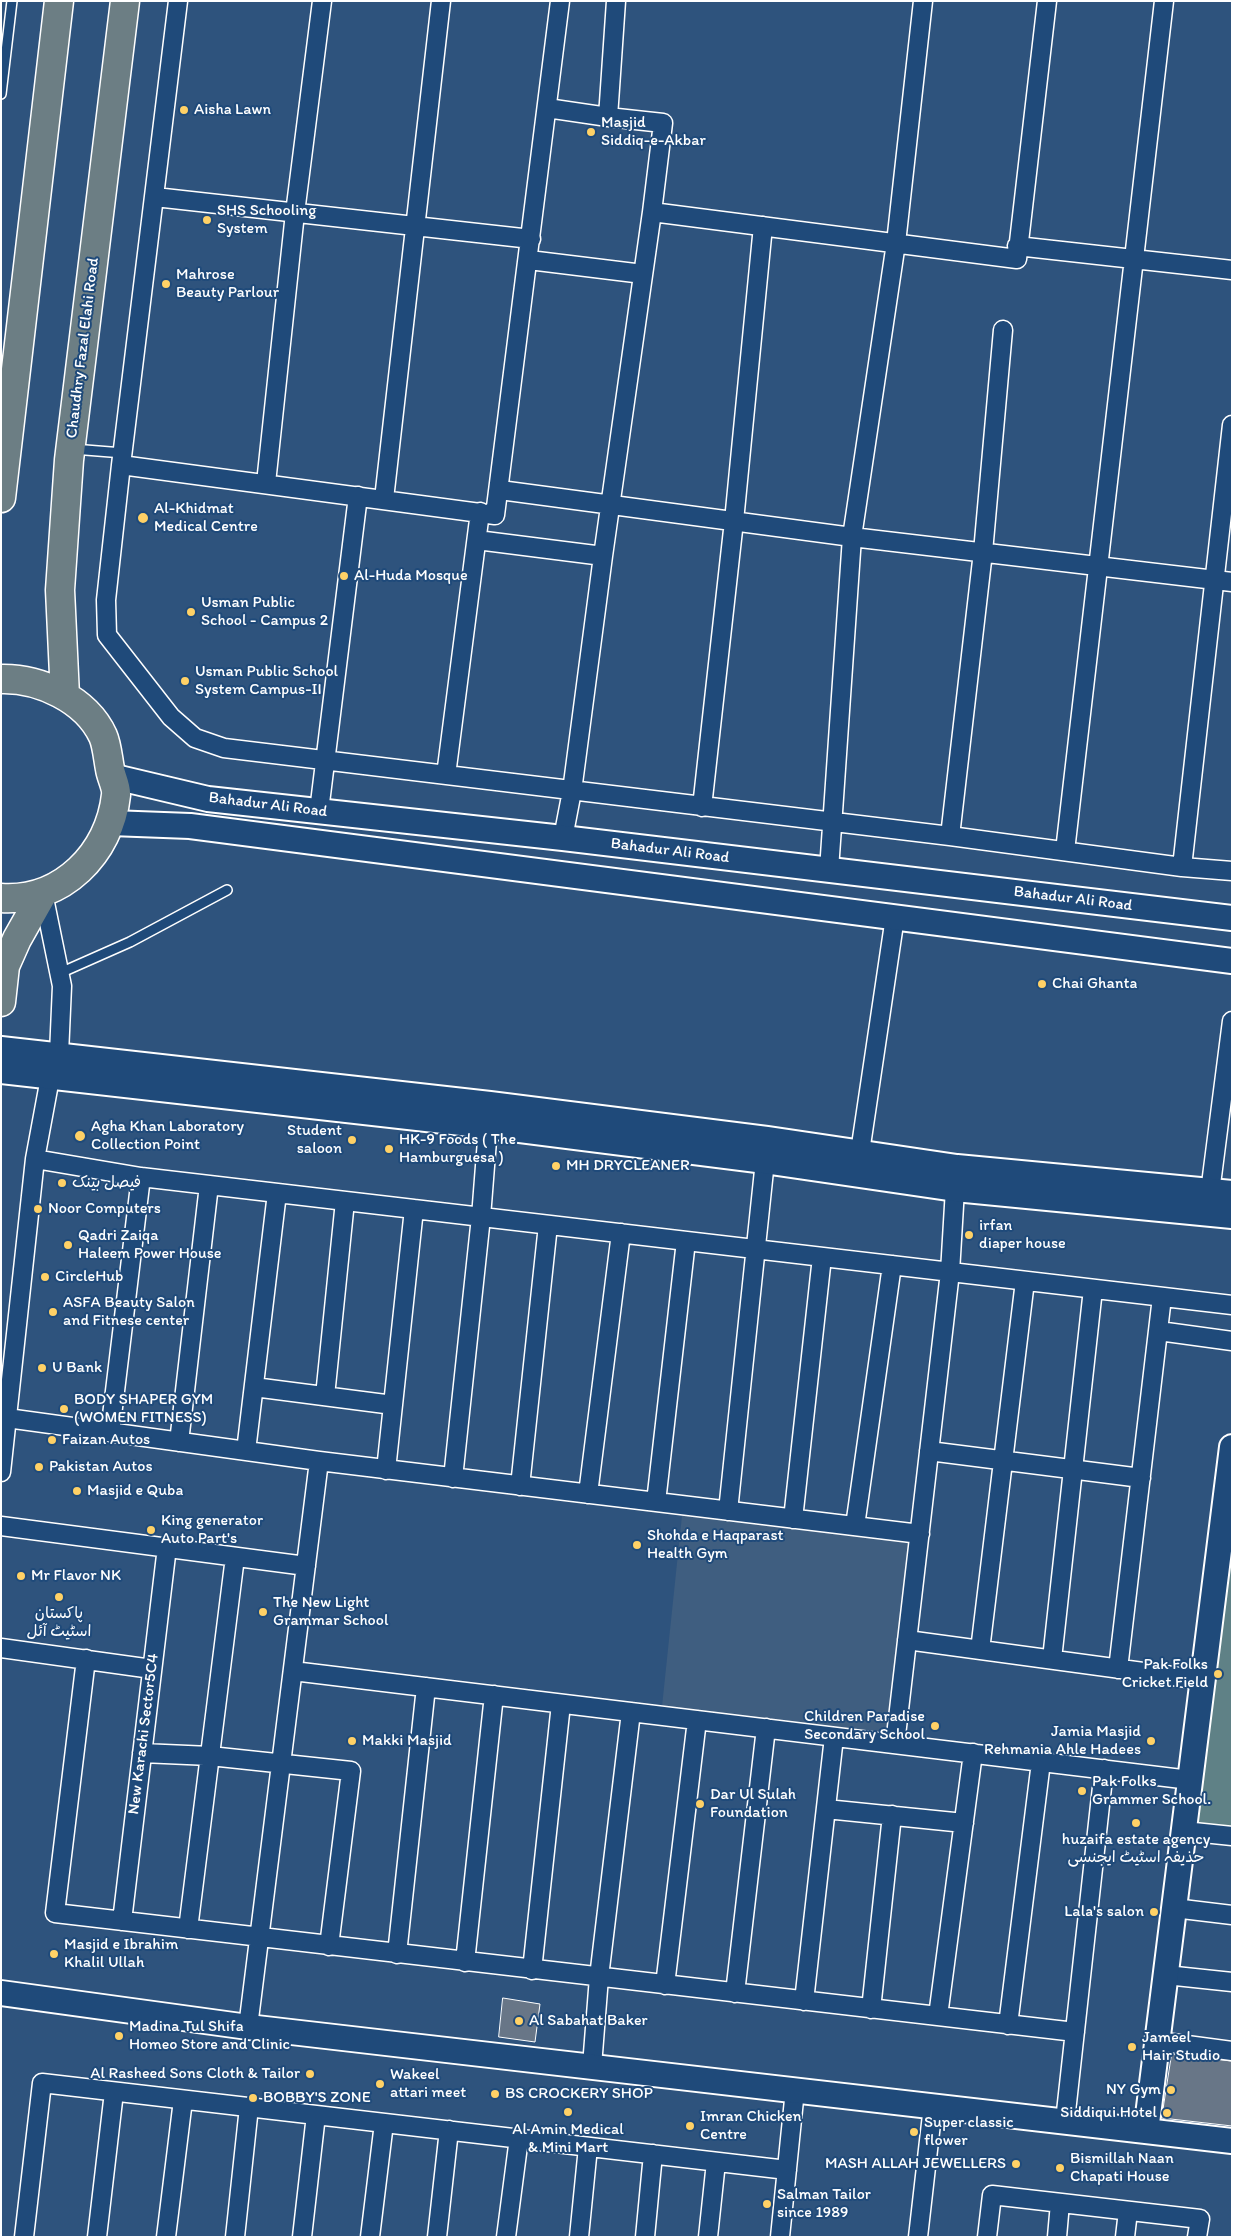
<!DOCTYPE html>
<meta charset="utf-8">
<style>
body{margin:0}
#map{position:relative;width:1233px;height:2238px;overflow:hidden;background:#2e537d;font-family:Itim,sans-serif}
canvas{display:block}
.frame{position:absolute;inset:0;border:2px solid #fff;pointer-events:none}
</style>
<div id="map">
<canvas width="1233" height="2238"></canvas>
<div class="frame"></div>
</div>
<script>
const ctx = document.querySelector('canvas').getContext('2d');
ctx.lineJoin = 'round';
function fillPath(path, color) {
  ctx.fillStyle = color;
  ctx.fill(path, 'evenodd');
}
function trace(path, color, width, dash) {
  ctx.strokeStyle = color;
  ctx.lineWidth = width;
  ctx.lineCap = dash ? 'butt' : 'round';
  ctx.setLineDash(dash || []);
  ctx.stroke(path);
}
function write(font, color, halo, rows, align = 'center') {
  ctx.font = font + ' Itim,"Playpen Sans Arabic",sans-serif';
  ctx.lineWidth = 4;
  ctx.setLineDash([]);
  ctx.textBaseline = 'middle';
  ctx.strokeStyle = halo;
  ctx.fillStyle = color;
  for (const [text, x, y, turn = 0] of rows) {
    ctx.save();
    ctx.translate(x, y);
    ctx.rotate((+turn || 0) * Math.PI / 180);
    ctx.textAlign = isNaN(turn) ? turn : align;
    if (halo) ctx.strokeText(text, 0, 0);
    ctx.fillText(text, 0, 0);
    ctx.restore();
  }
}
fillPath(new Path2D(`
 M 683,1506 L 920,1534 L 895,1744 L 661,1716 Z`), '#3f5e80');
fillPath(new Path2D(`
 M 1232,1447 L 1232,1836 L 1184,1831 Z`), '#5f8186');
const building = new Path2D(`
 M 503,1998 L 540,2004 L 535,2042 L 499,2037 Z
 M 1172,2054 L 1232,2061 L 1232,2126 L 1162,2118 Z`);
fillPath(building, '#687687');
trace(building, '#fff', 1);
const lane = new Path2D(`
 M 1,94 L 12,1
 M 73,449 L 123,453
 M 60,973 L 130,942 L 227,890`);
const street = new Path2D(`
 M 178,1 L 121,465 L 106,600 L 107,635 L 171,717 L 195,738 L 224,748 L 950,836 L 1182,867 L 1232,871
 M 547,108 L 608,117 L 663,123 L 652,212 L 1017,259 L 1047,1
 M 608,117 L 616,1
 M 155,197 L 531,239
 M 1017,246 L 1232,270
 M 529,260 L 643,274
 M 121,465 L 495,515 L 560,1
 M 266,483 L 295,213 L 322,1
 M 500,490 L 852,537 L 1232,582
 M 384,499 L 441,1
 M 477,540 L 603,556
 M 446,775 L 480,512
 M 702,807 L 734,521 L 763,226
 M 319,811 L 358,496
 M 950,836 L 983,552 L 1003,330
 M 563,838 L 572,791 L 603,556 L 652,212
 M 1065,851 L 1164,1
 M 1182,867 L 1232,425
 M 829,870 L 852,537 L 896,243 L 923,1
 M 860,1152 L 895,917
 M 35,1159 L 141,1177 L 1232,1305
 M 1210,1192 L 1232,1021
 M 1159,1331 L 1232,1341
 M 254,1387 L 393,1405
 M 325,1396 L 345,1201
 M 7,1418 L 319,1461 L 920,1534
 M 110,1432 L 141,1177
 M 179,1442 L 209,1185
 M 246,1451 L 277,1193
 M 929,1451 L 1141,1478
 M 386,1470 L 414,1209
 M 1,1472 L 35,1159 L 50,1078 L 59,1054 L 62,986 L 43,893
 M 453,1478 L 481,1217 L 489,1115
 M 520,1486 L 548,1225
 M 588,1494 L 621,1233
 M 656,1502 L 686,1241
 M 728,1511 L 765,1161
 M 793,1519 L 822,1257
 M 1,1526 L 306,1566
 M 855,1526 L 892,1265
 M 907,1640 L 1202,1680
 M 1,1648 L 152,1669
 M 980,1650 L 1025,1281
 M 86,1659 L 55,1913 L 1075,2032
 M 1052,1659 L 1093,1289
 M 1118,1669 L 1162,1297
 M 293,1671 L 1190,1780
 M 895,1744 L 950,1272 L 955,1189
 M 142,1753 L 210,1756 L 351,1771 L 329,1946
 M 826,1809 L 964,1823
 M 1184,1831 L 1232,1836
 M 1174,1908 L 1232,1915
 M 122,1921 L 167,1547
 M 188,1929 L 235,1557
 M 397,1954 L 426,1687
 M 465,1962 L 494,1695
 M 532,1970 L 561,1704
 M 1166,1975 L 1232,1982
 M 665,1985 L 697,1720
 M 735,1993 L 766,1728
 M 804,2001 L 834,1737
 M 871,2009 L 892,1815
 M 938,2016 L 973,1753
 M 1008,2025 L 1041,1762
 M 248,2027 L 319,1461
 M 1157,2041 L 1232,2051
 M 592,2066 L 599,1977 L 631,1712
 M 1065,2121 L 1104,1769
 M 24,2237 L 42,2083 L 787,2170
 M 97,2237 L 114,2092
 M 166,2237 L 183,2100
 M 235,2237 L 249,2107
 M 302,2237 L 316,2115
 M 370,2237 L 384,2123
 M 437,2237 L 449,2130
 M 506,2237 L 519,2138
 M 579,2237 L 588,2147
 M 645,2237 L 653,2154
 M 708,2237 L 716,2162
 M 780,2237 L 795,2090
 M 918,2237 L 933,2106
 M 987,2237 L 992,2195 L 1200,2219 L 1197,2237
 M 1057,2237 L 1060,2203
 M 1125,2237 L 1128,2211`);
const secondary = new Path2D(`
 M 111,776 L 208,799 L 563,838 L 1232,918
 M 111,823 L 190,826 L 1232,961
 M 1,1049 L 490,1104 L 767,1139 L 957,1167 L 1232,1193
 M 1,1071 L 488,1126 L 765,1161 L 955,1189 L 1232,1216
 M 1,1993 L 248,2027 L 1232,2141
 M 1146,2131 L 1232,1447`);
const primary = new Path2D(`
 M 1,498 L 59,1
 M 1,679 C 39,678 86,699 103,736 C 107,745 108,759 110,769 C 111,777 117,787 116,795 C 110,853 62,902 1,898
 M 65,696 L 60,590 L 69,460 L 125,1
 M 1,1002 L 5,966 L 17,939 L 43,893`);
trace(lane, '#fff', 12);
trace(street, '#fff', 21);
trace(secondary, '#fff', 28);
trace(primary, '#fff', 31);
trace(lane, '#1f4a7a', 9);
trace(street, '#1f4a7a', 18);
trace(secondary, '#1f4a7a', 24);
trace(primary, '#6c7e84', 28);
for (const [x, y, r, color] of [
 [184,110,5,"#ffd166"],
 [591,132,5,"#ffd166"],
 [207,220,5,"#ffd166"],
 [166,284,5,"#ffd166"],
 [143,518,6,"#ffd166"],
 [344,576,5,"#ffd166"],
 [191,612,5,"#ffd166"],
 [185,681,5,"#ffd166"],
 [1042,984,5,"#ffd166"],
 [80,1136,6,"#ffd166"],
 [352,1140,5,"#ffd166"],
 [389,1149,5,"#ffd166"],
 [556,1166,5,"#ffd166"],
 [62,1183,5,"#ffd166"],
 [38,1209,5,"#ffd166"],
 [969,1235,5,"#ffd166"],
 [68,1245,5,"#ffd166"],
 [45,1277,5,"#ffd166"],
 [53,1312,5,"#ffd166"],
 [42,1368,5,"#ffd166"],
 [64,1409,5,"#ffd166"],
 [52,1440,5,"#ffd166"],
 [39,1467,5,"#ffd166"],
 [77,1491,5,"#ffd166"],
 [151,1530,5,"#ffd166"],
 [637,1545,5,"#ffd166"],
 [21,1576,5,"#ffd166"],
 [59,1597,5,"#ffd166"],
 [263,1612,5,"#ffd166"],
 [1218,1674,5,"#ffd166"],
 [935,1726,5,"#ffd166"],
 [352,1741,5,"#ffd166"],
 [1151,1741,5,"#ffd166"],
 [1082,1791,5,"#ffd166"],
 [700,1804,5,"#ffd166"],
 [1136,1823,5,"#ffd166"],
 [1154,1912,5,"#ffd166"],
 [54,1954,5,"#ffd166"],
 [519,2021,5,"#ffd166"],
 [119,2036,5,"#ffd166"],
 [1132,2047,5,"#ffd166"],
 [310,2074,5,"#ffd166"],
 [380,2084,5,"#ffd166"],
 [1171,2090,5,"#ffd166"],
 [495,2094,5,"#ffd166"],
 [253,2098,5,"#ffd166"],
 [568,2112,5,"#ffd166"],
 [1167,2113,5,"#ffd166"],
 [690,2126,5,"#ffd166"],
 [914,2132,5,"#ffd166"],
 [1016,2164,5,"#ffd166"],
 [1060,2168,5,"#ffd166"],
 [767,2204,5,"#ffd166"]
]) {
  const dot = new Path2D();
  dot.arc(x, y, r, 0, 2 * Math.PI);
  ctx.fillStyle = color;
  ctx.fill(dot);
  trace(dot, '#1f4a7a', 2);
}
write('16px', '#fff', '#1f4a7a', [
 ["Aisha Lawn",194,110],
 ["Masjid",601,123],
 ["Siddiq-e-Akbar",601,141],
 ["SHS Schooling",217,211],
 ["System",217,229],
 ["Mahrose",176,275],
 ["Beauty Parlour",176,293],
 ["Al-Khidmat",154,509],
 ["Medical Centre",154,527],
 ["Al-Huda Mosque",354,576],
 ["Usman Public",201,603],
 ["School - Campus 2",201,621],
 ["Usman Public School",195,672],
 ["System Campus-II",195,690],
 ["Chai Ghanta",1052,984],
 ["Agha Khan Laboratory",91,1127],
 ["Collection Point",91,1145],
 ["Student",342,1131,"right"],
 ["saloon",342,1149,"right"],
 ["HK-9 Foods ( The",399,1140],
 ["Hamburguesa )",399,1158],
 ["MH DRYCLEANER",566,1166],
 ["فیصل بینک",72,1183],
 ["Noor Computers",48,1209],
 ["irfan",979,1226],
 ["diaper house",979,1244],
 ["Qadri Zaiqa",78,1236],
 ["Haleem Power House",78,1254],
 ["CircleHub",55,1277],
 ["ASFA Beauty Salon",63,1303],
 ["and Fitnese center",63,1321],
 ["U Bank",52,1368],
 ["BODY SHAPER GYM",74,1400],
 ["(WOMEN FITNESS)",74,1418],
 ["Faizan Autos",62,1440],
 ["Pakistan Autos",49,1467],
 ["Masjid e Quba",87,1491],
 ["King generator",161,1521],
 ["Auto Part's",161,1539],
 ["Shohda e Haqparast",647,1536],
 ["Health Gym",647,1554],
 ["Mr Flavor NK",31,1576],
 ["The New Light",273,1603],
 ["Grammar School",273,1621],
 ["پاکستان",59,1614,"center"],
 ["اسٹیٹ آئل",59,1632,"center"],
 ["Pak Folks",1208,1665,"right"],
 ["Cricket Field",1208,1683,"right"],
 ["Children Paradise",925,1717,"right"],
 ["Secondary School",925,1735,"right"],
 ["Jamia Masjid",1141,1732,"right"],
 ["Rehmania Ahle Hadees",1141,1750,"right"],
 ["Makki Masjid",362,1741],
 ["Pak Folks",1092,1782],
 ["Grammer School.",1092,1800],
 ["Dar Ul Sulah",710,1795],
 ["Foundation",710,1813],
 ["huzaifa estate agency",1136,1840,"center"],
 ["حذیفہ اسٹیٹ ایجنسی",1136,1858,"center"],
 ["Lala's salon",1144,1912,"right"],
 ["Masjid e Ibrahim",64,1945],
 ["Khalil Ullah",64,1963],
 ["Al Sabahat Baker",529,2021],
 ["Madina Tul Shifa",129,2027],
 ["Homeo Store and Clinic",129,2045],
 ["Jameel",1142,2038],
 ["Hair Studio",1142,2056],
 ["Al Rasheed Sons Cloth & Tailor",300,2074,"right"],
 ["Wakeel",390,2075],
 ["attari meet",390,2093],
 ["NY Gym",1161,2090,"right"],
 ["BS CROCKERY SHOP",505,2094],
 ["BOBBY'S ZONE",263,2098],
 ["Siddiqui Hotel",1157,2113,"right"],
 ["Imran Chicken",700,2117],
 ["Centre",700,2135],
 ["Super classic",924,2123],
 ["flower",924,2141],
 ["Al Amin Medical",568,2130,"center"],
 ["& Mini Mart",568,2148,"center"],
 ["Bismillah Naan",1070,2159],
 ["Chapati House",1070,2177],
 ["MASH ALLAH JEWELLERS",1006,2164,"right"],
 ["Salman Tailor",777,2195],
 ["since 1989",777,2213]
], 'left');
write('16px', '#fff', '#1f4a7a', [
 ["Chaudhry Fazal Elahi Road",83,348,-83],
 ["Bahadur Ali Road",268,805,7],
 ["Bahadur Ali Road",670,851,7],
 ["Bahadur Ali Road",1073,899,7],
 ["New Karachi Sector5C4",144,1734,-83]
]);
</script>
